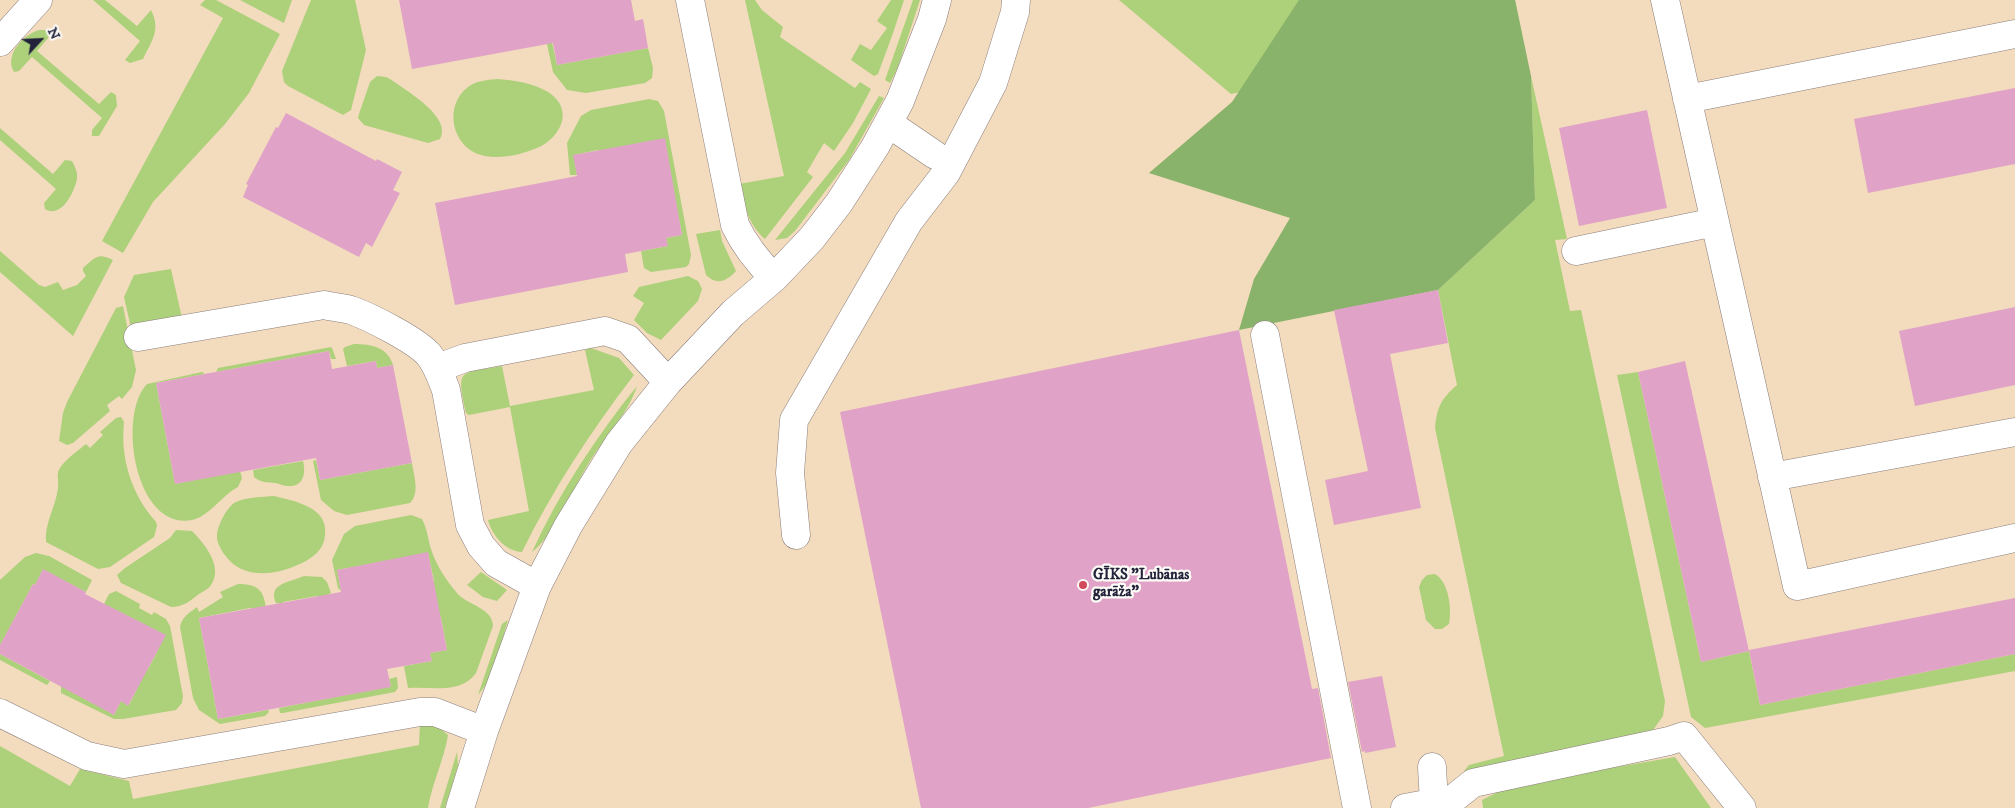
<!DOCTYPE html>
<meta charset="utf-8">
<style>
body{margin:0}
#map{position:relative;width:2015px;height:808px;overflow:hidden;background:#f3dbbd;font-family:"IM FELL DW Pica",serif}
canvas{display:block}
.north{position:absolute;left:15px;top:15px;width:50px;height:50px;-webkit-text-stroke:4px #fdfcf7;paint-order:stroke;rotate:65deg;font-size:14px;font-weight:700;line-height:20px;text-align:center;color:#22223b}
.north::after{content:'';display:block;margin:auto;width:18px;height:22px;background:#22223b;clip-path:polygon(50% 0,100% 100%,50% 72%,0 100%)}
</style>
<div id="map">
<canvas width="2015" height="808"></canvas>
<div class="north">N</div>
</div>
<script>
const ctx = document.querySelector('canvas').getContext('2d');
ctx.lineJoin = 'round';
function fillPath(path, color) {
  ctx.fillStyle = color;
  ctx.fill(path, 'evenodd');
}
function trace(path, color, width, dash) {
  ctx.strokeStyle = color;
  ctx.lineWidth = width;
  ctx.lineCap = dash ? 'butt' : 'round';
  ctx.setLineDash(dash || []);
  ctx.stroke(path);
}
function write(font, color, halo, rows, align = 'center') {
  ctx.font = font + ' "IM FELL DW Pica",serif';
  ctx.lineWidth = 4.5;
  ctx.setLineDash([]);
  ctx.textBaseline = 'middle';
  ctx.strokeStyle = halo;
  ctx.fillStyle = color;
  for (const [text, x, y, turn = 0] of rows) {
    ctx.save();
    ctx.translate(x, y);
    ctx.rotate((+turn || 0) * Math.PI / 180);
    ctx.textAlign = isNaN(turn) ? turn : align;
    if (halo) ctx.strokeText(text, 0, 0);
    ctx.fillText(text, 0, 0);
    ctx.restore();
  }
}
fillPath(new Path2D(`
 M 93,0 L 105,0 L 137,26 L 151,10 C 161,30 152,40 143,59 L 130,63 L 125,60 L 140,41 Z
 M 205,0 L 216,0 L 280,34 L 249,93 L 225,124 L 153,202 L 123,253 L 102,241 L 223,18 L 200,5 Z
 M 240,0 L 292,0 L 284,23 Z
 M 311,0 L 355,0 L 366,50 L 351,110 L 343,115 L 288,86 L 284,82 L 282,71 Z
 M 745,0 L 755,0 L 762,10 L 783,27 L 780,37 L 855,88 L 860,82 L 871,89 L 853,123 L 834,151 L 824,143 L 807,172 L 813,177 L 765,239 C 748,224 744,205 739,184 L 784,176 Z
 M 891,0 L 904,0 L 893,33 L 878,74 L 874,76 L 851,60 L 860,44 L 871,50 L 887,28 L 877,21 Z
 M 913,0 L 920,0 L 898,67 L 890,83 L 885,80 Z
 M 1119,0 L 1515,0 L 1522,34 L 1231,94 Z
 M 39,30 L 45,30 L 49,32 L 49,37 L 37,51 L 99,104 L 111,92 L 116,95 L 117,106 L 99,136 L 92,136 L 92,130 L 102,118 L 32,57 L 19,71 L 14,72 C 4,55 23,35 39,30 Z
 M 552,42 L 557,65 L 648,48 L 653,68 L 652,78 L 645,83 L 586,93 L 567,90 L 553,72 L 547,44 Z
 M 377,76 L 386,77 L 390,79 C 405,90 453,117 440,139 L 428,143 L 364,125 L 358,118 L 359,114 L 370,82 Z
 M 1531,76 L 1567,239 L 1555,240 L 1570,311 L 1581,310 L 1665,701 L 1663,716 L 1651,733 L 1470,774 L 1464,771 L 1469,765 L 1504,756 L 1435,428 C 1437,407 1441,399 1457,385 L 1438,290 L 1535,200 Z
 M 497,79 C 514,80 533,83 548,92 C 575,109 561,138 537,148 C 520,155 499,160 481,155 C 452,147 443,106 468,87 C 476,81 486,80 497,79 Z
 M 879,96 L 884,98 L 849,160 L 795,231 L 787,238 L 775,240 L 845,153 Z
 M 649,99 L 658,101 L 664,111 L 691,255 L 689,264 L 686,267 L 651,272 L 644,268 L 641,251 L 668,246 L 666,238 L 682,235 L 676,204 L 598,150 L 574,155 L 577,175 L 570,175 L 567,143 L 581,116 L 591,110 Z
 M 0,128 L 53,174 L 65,160 L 72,161 C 75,167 78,172 77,179 C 74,193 61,219 45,209 L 44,203 L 56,189 L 0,140 Z
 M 720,230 L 722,241 L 736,271 C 727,281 717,286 706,275 L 696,234 Z
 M 0,251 L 39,285 L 45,287 L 58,282 L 63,290 L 77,285 L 86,276 L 83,271 L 83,268 C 95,258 97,252 113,260 L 73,336 L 0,272 Z
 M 171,269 L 182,318 L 131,328 L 124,297 L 134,275 Z
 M 688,276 L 698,281 L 702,289 L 698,301 L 661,340 L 647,333 L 634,320 L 644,303 L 633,296 L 639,287 Z
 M 123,306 L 136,370 L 132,387 L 122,399 L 119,396 L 107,405 L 110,411 L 73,443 L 67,445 L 59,441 L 63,413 L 67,402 L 116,308 Z
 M 354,344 C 371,344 388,347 393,365 L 377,368 L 376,361 L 347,366 L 343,349 L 345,347 Z
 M 331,347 L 332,348 L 336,359 L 331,359 L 329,351 L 216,372 L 218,368 Z
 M 591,348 L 619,358 L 634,375 C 591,431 553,489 522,552 C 505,551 492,535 488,520 L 529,511 L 510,407 L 469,415 L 466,413 C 456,367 459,374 502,366 L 510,406 L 594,390 L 585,350 Z
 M 202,372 L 205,374 L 156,383 L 175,484 L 240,471 L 242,478 L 238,487 C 222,495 210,516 192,520 C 135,531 117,415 147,384 Z
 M 1638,372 L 1701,662 L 1749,651 L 1760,705 L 2015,654 L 2015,671 L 1705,728 L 1691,717 L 1617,375 Z
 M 637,386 C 628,414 605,437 590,461 C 574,486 555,535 532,552 C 559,493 596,437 637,386 Z
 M 121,417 L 124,422 C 120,459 132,495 156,522 L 157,526 L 154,537 L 110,567 L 98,569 L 46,542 C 44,524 56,506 58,488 C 59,483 57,477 58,472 C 62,461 78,451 86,444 L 90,448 L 103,435 L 100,432 L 116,418 Z
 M 316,460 L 320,480 L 412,463 C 414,477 420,493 410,503 L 347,515 L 334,511 L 321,500 L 313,461 Z
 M 303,461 C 306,473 304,487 288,486 C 284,486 280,484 276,483 C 267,482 261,483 254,477 L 253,470 Z
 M 274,496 C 294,501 329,507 325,535 C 324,548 317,554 306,561 C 280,575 243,582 224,554 C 215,540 215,534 222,519 C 225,513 230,505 236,502 C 248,497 261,497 274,496 Z
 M 411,515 L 422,519 C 427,528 428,539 431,549 C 436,565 446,580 457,593 C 467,605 493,608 493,626 L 476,673 C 460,695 432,686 408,688 L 404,666 L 432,661 L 430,653 L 447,650 L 441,618 L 425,583 L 434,581 L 428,553 L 337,570 L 341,591 L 338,588 L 332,560 L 344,534 L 355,526 Z
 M 176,530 L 192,531 C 204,543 224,567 211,585 C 209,589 202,592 199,594 C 190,601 183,607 171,607 L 121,583 L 117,575 L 125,568 L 170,538 Z
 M 36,553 L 49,556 L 92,580 L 86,592 L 43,570 L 35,585 L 33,584 L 3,640 L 0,650 L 0,580 L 25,557 Z
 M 481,572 L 507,590 L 497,601 L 483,597 L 467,585 Z
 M 1435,574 C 1449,582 1452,609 1449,624 L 1442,629 L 1435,629 L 1426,620 L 1419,587 L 1422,580 L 1427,575 Z
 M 304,576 L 322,577 L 327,582 L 331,593 L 324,597 L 319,606 L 317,596 L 283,602 L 283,604 L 276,603 C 267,583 291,582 304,576 Z
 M 238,584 C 262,584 264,593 267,614 L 250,608 L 199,618 L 218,719 L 268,710 L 269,712 L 265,716 L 220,724 L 199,710 L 193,698 L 180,627 C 182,617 189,613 197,607 L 199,612 L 223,597 L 220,592 Z
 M 116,591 L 140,604 L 139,608 L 152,615 L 154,612 L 166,619 L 170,626 L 183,696 L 182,703 L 176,710 L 123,719 L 114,719 L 61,693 L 61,683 L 114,715 L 121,701 L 129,705 L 137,689 L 131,685 L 142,666 L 148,669 L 157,652 L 159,632 L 104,604 L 109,594 Z
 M 508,620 C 500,645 496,676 478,695 L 502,624 Z
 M 0,654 L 50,681 L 47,685 L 0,660 Z
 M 397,677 L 398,688 L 395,692 L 283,713 L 280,713 L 279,708 L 391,686 L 389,679 Z
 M 420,722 L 435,725 L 448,735 C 444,760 432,783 428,808 L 0,808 L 0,746 L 70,786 L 80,769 L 129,781 L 133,799 L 419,745 Z
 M 457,752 L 458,766 L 445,808 L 440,808 Z
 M 1675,757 L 1711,808 L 1483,808 L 1482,800 L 1512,785 Z`), '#acd17a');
fillPath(new Path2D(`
 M 1299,0 L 1515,0 L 1531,76 L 1535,200 L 1438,290 L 1239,330 L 1254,279 L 1290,218 L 1149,173 L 1232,102 Z`), '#89b36a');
fillPath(new Path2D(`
 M 399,0 L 631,0 L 635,21 L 643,19 L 648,48 L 557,65 L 553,43 L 412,69 Z
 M 2015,88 L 2015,164 L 1868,193 L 1854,119 Z
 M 1647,110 L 1667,208 L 1579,226 L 1559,128 Z
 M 286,113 L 376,161 L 377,159 L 402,172 L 393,190 L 400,193 L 372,247 L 366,243 L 359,257 L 243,197 L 248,185 L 246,184 L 276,127 L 278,128 Z
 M 665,138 L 682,235 L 666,238 L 668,246 L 625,254 L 628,272 L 455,305 L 435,203 L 577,176 L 573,155 Z
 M 1438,290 L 1448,343 L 1390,354 L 1421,508 L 1334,525 L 1325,480 L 1368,471 L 1334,310 Z
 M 2015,307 L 2015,385 L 1915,406 L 1899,331 Z
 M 1239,330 L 1312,689 L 1318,688 L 1331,758 L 1088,808 L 921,808 L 840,412 Z
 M 329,351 L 332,369 L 376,361 L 377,368 L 393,365 L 412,463 L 320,480 L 316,458 L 175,484 L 156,383 Z
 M 1685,361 L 1749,651 L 1701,662 L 1638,372 Z
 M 428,552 L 447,650 L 430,653 L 432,661 L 387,669 L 391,687 L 218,719 L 199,618 L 341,592 L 337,570 Z
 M 43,569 L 86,592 L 85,594 L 166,635 L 128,706 L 121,701 L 114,715 L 0,654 L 0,645 L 33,584 L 35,585 Z
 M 2015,598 L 2015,654 L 1760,705 L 1749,650 Z
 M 1382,676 L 1396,747 L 1365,753 L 1365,751 L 1362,752 L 1348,682 Z`), '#e0a3c7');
const minor = new Path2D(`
 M 690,0 L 735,225 C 745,246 757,261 774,278
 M 1665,0 L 1797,586 L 2015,538
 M 0,42 L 38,0
 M 1687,99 L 2015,34
 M 888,123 L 935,155
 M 1576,251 L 1715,222
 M 1265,335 L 1357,808
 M 138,337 L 324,305 C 333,307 343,308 351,310 C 370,317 416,340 429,355 C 437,365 441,377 446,390 L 470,525 L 481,546 L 496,563 L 537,586
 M 438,368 L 465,358 L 605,331 L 628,339 L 668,382
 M 1772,477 L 2015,432
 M 796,535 L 790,473 L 794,420 L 909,221 L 946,173 L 993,83 L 1015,12 L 1016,0
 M 0,713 L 87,756 L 124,764 L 420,712 L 435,712 L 484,731
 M 1432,767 L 1434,803
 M 460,808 L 484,731 L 537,586 L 568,526 L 619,443 L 668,382 L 733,313 L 774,278 L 812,238 L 839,203 L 875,147 L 900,101 L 932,19 L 937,0
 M 1405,808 L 1453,799 L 1473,783 L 1669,741 L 1684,736 L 1742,808`);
trace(minor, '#8a7e7c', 29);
trace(minor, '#fff', 28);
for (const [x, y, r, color] of [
 [1083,585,5,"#d1495b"]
]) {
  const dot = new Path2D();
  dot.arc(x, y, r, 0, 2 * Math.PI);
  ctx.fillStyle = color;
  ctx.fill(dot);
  trace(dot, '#fdfcf7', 2);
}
write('bold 15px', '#22223b', '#fdfcf7', [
 ["GĪKS \"Lubānas",1093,576],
 ["garāža\"",1093,593]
], 'left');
</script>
